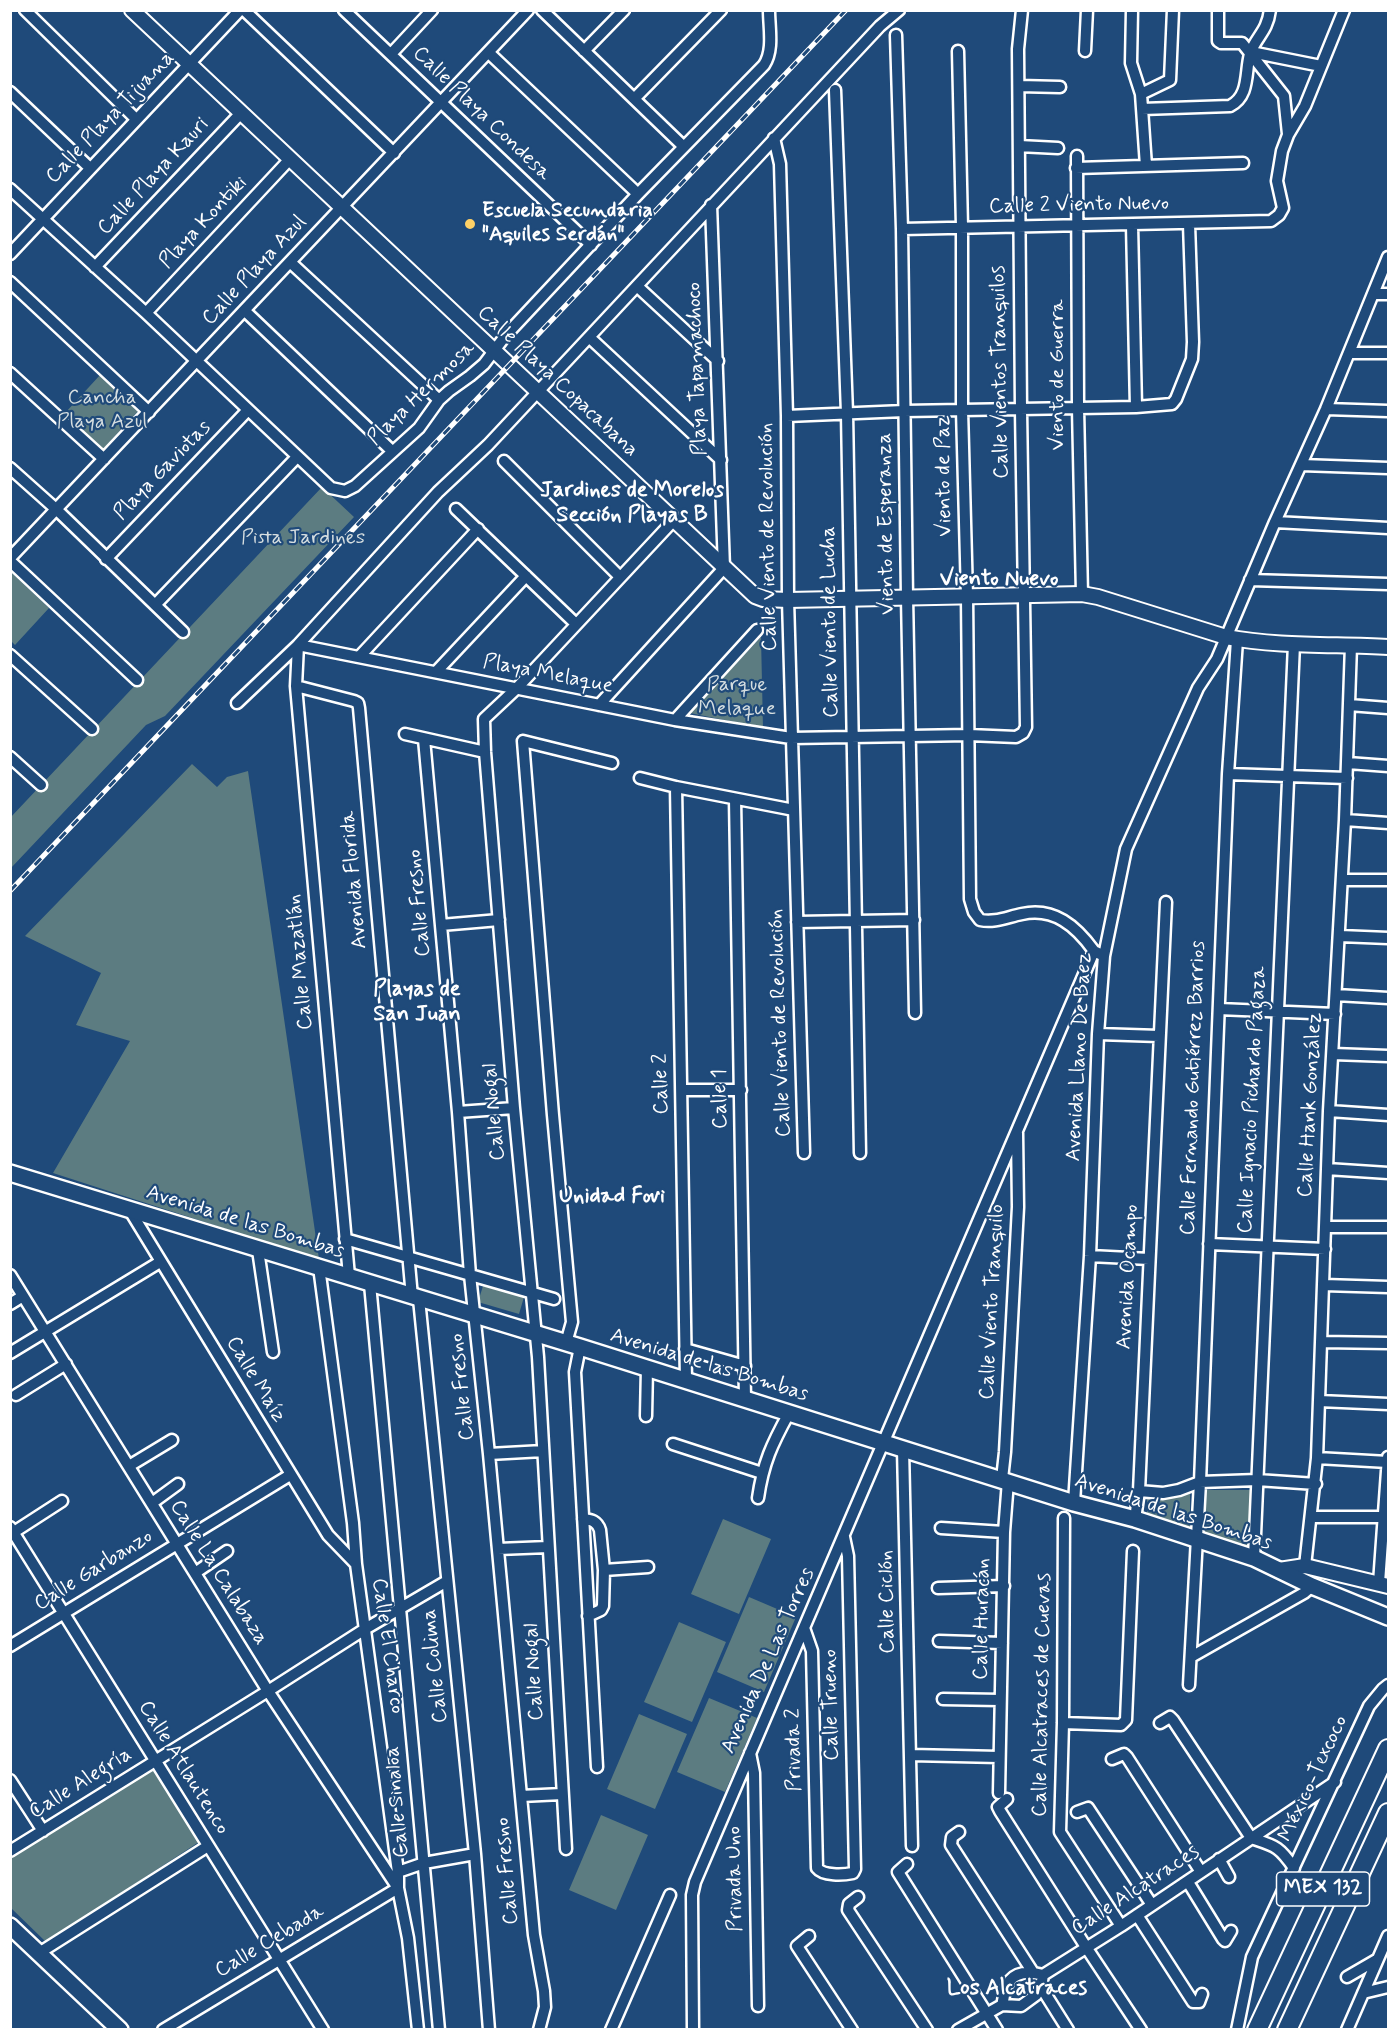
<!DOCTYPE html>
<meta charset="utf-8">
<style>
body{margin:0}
#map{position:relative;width:1399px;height:2040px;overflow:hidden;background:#1f4a7a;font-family:Mynerve,sans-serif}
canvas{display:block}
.frame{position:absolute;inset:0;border:12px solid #fff;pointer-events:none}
</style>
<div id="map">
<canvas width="1399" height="2040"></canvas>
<div class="frame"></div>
</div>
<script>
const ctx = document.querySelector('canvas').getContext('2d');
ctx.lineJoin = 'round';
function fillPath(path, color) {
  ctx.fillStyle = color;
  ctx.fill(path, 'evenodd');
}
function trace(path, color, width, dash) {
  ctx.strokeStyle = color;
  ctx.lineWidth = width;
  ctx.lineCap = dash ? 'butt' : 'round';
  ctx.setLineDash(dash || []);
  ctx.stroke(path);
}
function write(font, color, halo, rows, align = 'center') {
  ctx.font = font + ' Mynerve,sans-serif';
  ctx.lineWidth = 4.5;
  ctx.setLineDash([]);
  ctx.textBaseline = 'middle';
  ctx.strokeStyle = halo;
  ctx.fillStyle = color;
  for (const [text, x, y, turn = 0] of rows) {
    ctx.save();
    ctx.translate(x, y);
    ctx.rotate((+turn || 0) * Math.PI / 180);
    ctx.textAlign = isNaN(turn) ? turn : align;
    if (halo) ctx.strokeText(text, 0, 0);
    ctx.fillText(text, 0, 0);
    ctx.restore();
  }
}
fillPath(new Path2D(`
 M 101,374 L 139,410 L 103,449 L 65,413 Z
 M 322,487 L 354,517 L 165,716 L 146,725 L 11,868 L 10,818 Z
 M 11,572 L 49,608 L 15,645 L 11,641 Z
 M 761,637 L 763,728 L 690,713 Z
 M 192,764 L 217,787 L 227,777 L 248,771 L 319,1259 L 53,1173 L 130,1041 L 76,1025 L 101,973 L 25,936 Z
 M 483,1286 L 524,1297 L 519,1314 L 478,1302 Z
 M 1202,1490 L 1254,1490 L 1250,1548 L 1197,1530 Z
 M 1190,1491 L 1190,1529 L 1147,1519 L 1147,1492 Z
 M 723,1519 L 771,1539 L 739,1614 L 691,1594 Z
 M 749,1597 L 796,1617 L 764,1692 L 717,1672 Z
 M 679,1622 L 726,1642 L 692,1722 L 644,1702 Z
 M 709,1698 L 757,1718 L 725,1792 L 677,1772 Z
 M 639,1714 L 687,1734 L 655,1809 L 607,1789 Z
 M 153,1769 L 199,1842 L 46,1942 L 11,1908 L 11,1856 Z
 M 601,1815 L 648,1835 L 616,1910 L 569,1890 Z`), '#5c7c81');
const minor = new Path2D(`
 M 25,10 L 136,119
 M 244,10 L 394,153
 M 344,10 L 591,245
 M 542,10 L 684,147
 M 1132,10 L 1131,63 L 1141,94 L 1146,166
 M 1218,10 L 1218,41 L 1221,43 L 1242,43 L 1284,96 L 1288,134
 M 896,35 L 902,229 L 907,597 L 915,1013
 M 584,51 L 624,10
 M 958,51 L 962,227 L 962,410 L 967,596 L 970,899 L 974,912 L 980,920 C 995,923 1007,917 1022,914 C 1054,907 1076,926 1094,951
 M 1085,51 L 1087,10
 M 1251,52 L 1321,66
 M 489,53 L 638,194
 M 391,54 L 432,10
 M 1019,86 L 1060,87
 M 835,90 L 847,413 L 860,1153
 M 10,92 L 90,168
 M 1141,94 L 1170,80 L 1173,10
 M 635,98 L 721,10
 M 1142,109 L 1230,106 C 1250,96 1245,72 1250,54 C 1256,36 1267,33 1270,10
 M 774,138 L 780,164 L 787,416 L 788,600 L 804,1153
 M 1019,146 L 1058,148
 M 1077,156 L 1078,408 L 1082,594
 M 1076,168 L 1243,163
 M 10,189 L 146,313 L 331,488 L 345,491 L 355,486 L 419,428 L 439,400 L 449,391 L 470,376 L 484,364 L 506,335 L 638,194 L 764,65 C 774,50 769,28 769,10
 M 1132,225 L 1136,407
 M 902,229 L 1271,221 L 1279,215 L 1283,208 L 1277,181 L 1282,151 L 1288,135 L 1305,106 L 1344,10
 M 10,254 L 240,10
 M 290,262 L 439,400
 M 95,267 L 241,113
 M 10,282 L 149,412
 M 638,287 L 718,361
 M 1373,294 L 1388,294
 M 245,311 L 392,451
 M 146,313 L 290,159
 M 589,337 L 721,460
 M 1349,353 L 1388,353
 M 10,373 L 104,459
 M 1326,409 L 1388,411
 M 787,416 L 904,411 L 1136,407 L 1172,404 L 1176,399 L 1192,359 L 1193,342 L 1189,224
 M 504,461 L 620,577
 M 1301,465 L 1388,468
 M 10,468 L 57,510 L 183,632
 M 456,509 L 576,624
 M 1275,522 L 1388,528
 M 10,558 L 528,10
 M 106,559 L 248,410
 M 10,561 L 137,680
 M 1250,580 L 1388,584
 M 155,605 L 297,457
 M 298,645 L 675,720 L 791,738 L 969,735 L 1016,737 L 1023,733 L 1026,727 L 1021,410 L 1018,49 L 1022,10
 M 298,645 L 296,686 L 349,1276
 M 10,655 L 92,729
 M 359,657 L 478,529
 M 436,672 L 526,576
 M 296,686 L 354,701 L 358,703 L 359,708 L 412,1297
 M 237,703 L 298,645 L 438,492 L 488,445 L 880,26 L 899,10
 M 599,705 L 724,568 L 711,205
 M 1349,705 L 1388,708
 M 675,720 L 757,630
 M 405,734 L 485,752
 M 424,739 L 458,1112 L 470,1275 L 489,1454 L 534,1935 L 544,1991 L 545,2007 L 539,2030
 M 10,757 L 41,785
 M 1348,763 L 1388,766
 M 1228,774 L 1347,778
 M 640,778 L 676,787 L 794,810
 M 676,787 L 686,1380
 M 735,799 L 745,1399
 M 1345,820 L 1388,823
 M 1342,880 L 1388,880
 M 797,922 L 914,920
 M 441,925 L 499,920
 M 1340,936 L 1388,938
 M 1336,995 L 1388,998
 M 1219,1009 L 1335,1014
 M 1098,1034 L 1159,1036
 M 1333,1054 L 1388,1056
 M 682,1090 L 741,1090
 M 1329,1111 L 1388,1115
 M 458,1112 L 514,1108
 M 1327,1169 L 1388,1173
 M 129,1209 L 328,1535 L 356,1564
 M 1326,1227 L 1388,1227
 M 345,1239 L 554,1299
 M 1209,1244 L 1325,1249
 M 258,1250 L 273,1352
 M 1090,1256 L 1149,1259
 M 319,1267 L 353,1523 L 356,1564 L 398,1872 L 398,1888 L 408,1938 L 418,2030
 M 10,1275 L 268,1691 L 398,1888 L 163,2030
 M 370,1284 L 439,2030
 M 1324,1285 L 1388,1287
 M 419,1299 L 475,1854 L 489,2030
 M 10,1304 L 23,1296
 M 1322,1342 L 1388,1343
 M 566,1343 L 572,1322 L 553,1115 L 523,741 L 612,763
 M 580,1347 L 575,1372 L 597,1767
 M 685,1349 L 745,1366
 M 10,1353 L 160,1262
 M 16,1395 L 66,1364
 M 1319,1401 L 1388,1404
 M 646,1416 L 647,1368
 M 673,1444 L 762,1473
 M 903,1449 L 912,1846
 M 489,1454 L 543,1451
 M 1317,1458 L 1388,1462
 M 129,1466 L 172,1440
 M 1002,1479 L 1005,1452 L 1018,1207 L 1017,1133
 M 1139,1491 L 1163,1493 L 1179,1490 L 1200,1482 L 1257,1480 L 1316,1484
 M 758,1498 C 763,1463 772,1444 789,1413
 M 152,1503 L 178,1484
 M 1074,1503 L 1090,1256 L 1098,1034 L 1104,956 L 1126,849 L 1198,688 L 1217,659 L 1275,522 L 1326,409 L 1388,257
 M 1311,1517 L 1384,1517
 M 1064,1518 L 1063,1723 L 1060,1832 L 1121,1926
 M 583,1519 C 592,1520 597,1521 600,1530 L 604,1570 L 603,1606 L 601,1610 L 588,1616
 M 1135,1519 L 1139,1491 L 1166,902
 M 10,1527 L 323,2030
 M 941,1528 L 1004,1532
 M 14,1532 L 62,1501
 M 498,1549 L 548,1547
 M 1254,1558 L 1294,644
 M 1305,1566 L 1317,1458 L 1329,1111 L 1345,820 L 1351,645
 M 604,1570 L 648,1567
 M 195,1573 L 227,1551
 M 1379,1583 L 1388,1457
 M 938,1588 L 1004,1586
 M 804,1628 L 812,1651 L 817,1868 C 823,1876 843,1875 853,1873 L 855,1869 L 848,1556 L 844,1537
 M 939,1641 L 1002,1643
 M 10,1646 L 290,1475
 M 1191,1657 L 1304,1593 L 1312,1586
 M 1189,1685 L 1200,1482 L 1228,774 L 1237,640
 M 943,1699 L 1000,1700
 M 1063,1723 L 1121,1725 L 1126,1720 L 1133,1551
 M 1160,1723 L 1170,1717 L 1173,1720 L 1251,1838
 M 750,1753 L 754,1773 L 758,2006
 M 911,1755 L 999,1757
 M 1112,1759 L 1124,1754 L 1127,1757 L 1201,1872
 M 10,1780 L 43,1831
 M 999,1793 L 1004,1532 L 1008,1481
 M 521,1796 L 562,1794
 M 1007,1799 L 998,1807 L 1000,1811 L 1086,1947 L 1141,2030
 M 1077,1812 L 1088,1808 L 1152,1905
 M 959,1832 L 952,1837 L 951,1845 L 1032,1971
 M 1251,1838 C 1275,1846 1279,1846 1294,1868
 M 566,1849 L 538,1357 L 514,1108 L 485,752 L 484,719 L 517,688 L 674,520
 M 10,1851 L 268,1691 L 365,1629 L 447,1581
 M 1219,1859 L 1229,1877
 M 907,1864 L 898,1872 L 997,2030
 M 398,1872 L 424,1863 L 475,1854
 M 1188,1882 L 1223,1939 L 1225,1941 L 1231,1931
 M 858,1897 L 849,1904 L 848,1910 L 927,2030
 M 1137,1915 L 1193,2002 L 1199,2002 L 1202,1994
 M 809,1936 L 797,1946 L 852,2030
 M 39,1953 L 208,1846
 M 1347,1977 L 1378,1959
 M 1041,1987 L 1068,2030
 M 1363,1993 L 1388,1987
 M 1002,2005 C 1004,1999 1004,1990 1007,1985 C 1014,1971 1030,1971 1043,1975 L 1121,1926 L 1335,1782
 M 611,2030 L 670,1895
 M 693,2030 L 692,1895 L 695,1882 L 1094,951 L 1104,956
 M 958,2030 L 1002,2005 L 1021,2006 L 1036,1995 L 1041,1987 L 1043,1975
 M 1237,2030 L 1252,1957 L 1369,1706 L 1383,1689 L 1388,1685
 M 1347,2030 L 1388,1936`);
const tertiary = new Path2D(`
 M 132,10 L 755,596 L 763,599 L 788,600 L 1082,594 L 1098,597 L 1226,637 C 1279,647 1335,644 1388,647
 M 1279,1570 L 1305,1566 L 1388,1586`);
const secondary = new Path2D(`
 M 10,1173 L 580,1347 L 1074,1503 L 1135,1519 L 1254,1558 L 1312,1586 L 1388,1617
 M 10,1926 L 120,2030`);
const trunk = new Path2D(`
 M 1257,2030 L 1388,1749
 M 1287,2030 L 1388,1813`);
trace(minor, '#fff', 15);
trace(tertiary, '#fff', 18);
trace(secondary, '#fff', 20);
trace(trunk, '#fff', 22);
trace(minor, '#1f4a7a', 10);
trace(tertiary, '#1f4a7a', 14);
trace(secondary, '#1f4a7a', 15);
trace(trunk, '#1f4a7a', 18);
const rail = new Path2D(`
 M 10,891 L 846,10`);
trace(rail, '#fff', 5);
trace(rail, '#1f4a7a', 3, [9]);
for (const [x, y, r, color] of [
 [470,224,6,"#ffd166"]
]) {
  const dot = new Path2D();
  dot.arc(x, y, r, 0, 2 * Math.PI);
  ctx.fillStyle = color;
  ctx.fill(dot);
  trace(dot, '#1f4a7a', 2);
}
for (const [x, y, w] of [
 [1323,1889,93]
]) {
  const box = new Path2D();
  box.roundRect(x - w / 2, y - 17, w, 34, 4.5);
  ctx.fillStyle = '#1f4a7a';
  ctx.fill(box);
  trace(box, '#fff', 1.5);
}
write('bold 20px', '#fff', null, [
 ["MEX 132",1323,1889]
]);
write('21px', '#fff', '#1f4a7a', [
 ["Calle Playa Condesa",481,114,44],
 ["Calle Playa Tijuana",111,118,-46],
 ["Calle Playa Kauri",154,177,-47],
 ["Calle 2 Viento Nuevo",1079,206,-1],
 ["Playa Kontiki",204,223,-47],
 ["Calle Playa Azul",255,271,-47],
 ["Playa Tapamachoco",698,369,-92],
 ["Calle Vientos Tranquilos",1001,372,-91],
 ["Viento de Guerra",1059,375,-90],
 ["Calle Playa Copacabana",557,382,43],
 ["Playa Hermosa",422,394,-44],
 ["Playa Gaviotas",163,471,-46],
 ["Viento de Paz",945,476,-91],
 ["Viento de Esperanza",887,524,-91],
 ["Calle Viento de Revolución",769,537,-91],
 ["Calle Viento de Lucha",831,622,-91],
 ["Playa Melaque",548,675,11],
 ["Avenida Florida",355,880,-95],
 ["Calle Fresno",420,903,-95],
 ["Calle Mazatlán",301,962,-95],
 ["Calle Viento de Revolución",781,1023,-92],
 ["Avenida Llano De Baez",1080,1057,-87],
 ["Calle 2",662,1084,-91],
 ["Calle Fernando Gutiérrez Barrios",1194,1088,-88],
 ["Calle 1",721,1099,-91],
 ["Calle Ignacio Pichardo Pagaza",1253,1100,-87],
 ["Calle Hank González",1311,1105,-87],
 ["Calle Nogal",495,1112,-95],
 ["Avenida de las Bombas",245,1223,17],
 ["Avenida Ocampo",1129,1277,-87],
 ["Calle Viento Tranquilo",993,1302,-87],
 ["Avenida de las Bombas",709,1366,17],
 ["Calle Maíz",255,1380,59],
 ["Calle Fresno",463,1387,-96],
 ["Avenida de las Bombas",1173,1513,18],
 ["Calle Garbanzo",94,1571,-32],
 ["Calle La Calabaza",218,1573,58],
 ["Calle Ciclón",888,1602,-91],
 ["Calle Huracán",983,1619,-89],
 ["Calle El Charco",387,1646,82],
 ["Avenida De Las Torres",769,1661,-66],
 ["Calle Colima",436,1666,-96],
 ["Calle Nogal",535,1672,-93],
 ["Calle Alcatraces de Cuevas",1043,1695,-89],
 ["Calle Trueno",832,1705,-91],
 ["Privada 2",795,1750,-91],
 ["Calle Atlautenco",183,1768,58],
 ["México-Texcoco",1314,1779,-65],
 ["Calle Alegría",81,1784,-32],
 ["Calle Sinaloa",398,1802,-95],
 ["Calle Fresno",508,1871,-95],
 ["Privada Uno",736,1879,-91],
 ["Calle Alcatraces",1136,1891,-33],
 ["Calle Cebada",270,1942,-31]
]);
write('bold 21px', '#fff', '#1f4a7a', [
 ["Escuela Secundaria",482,212],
 ["\"Aquiles Serdán\"",482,236]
], 'left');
write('21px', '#d6dee0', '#1f4a7a', [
 ["Cancha",102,399],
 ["Playa Azul",102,423],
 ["Pista Jardines",303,539],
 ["Parque",737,686],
 ["Melaque",737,710]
]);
write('bold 22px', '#fff', '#1f4a7a', [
 ["Jardines de Morelos",632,491],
 ["Sección Playas B",632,516],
 ["Viento Nuevo",999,580],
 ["Playas de",417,990],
 ["San Juan",417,1015],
 ["Unidad Fovi",612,1197],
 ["Los Alcatraces",1017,1989]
]);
</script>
